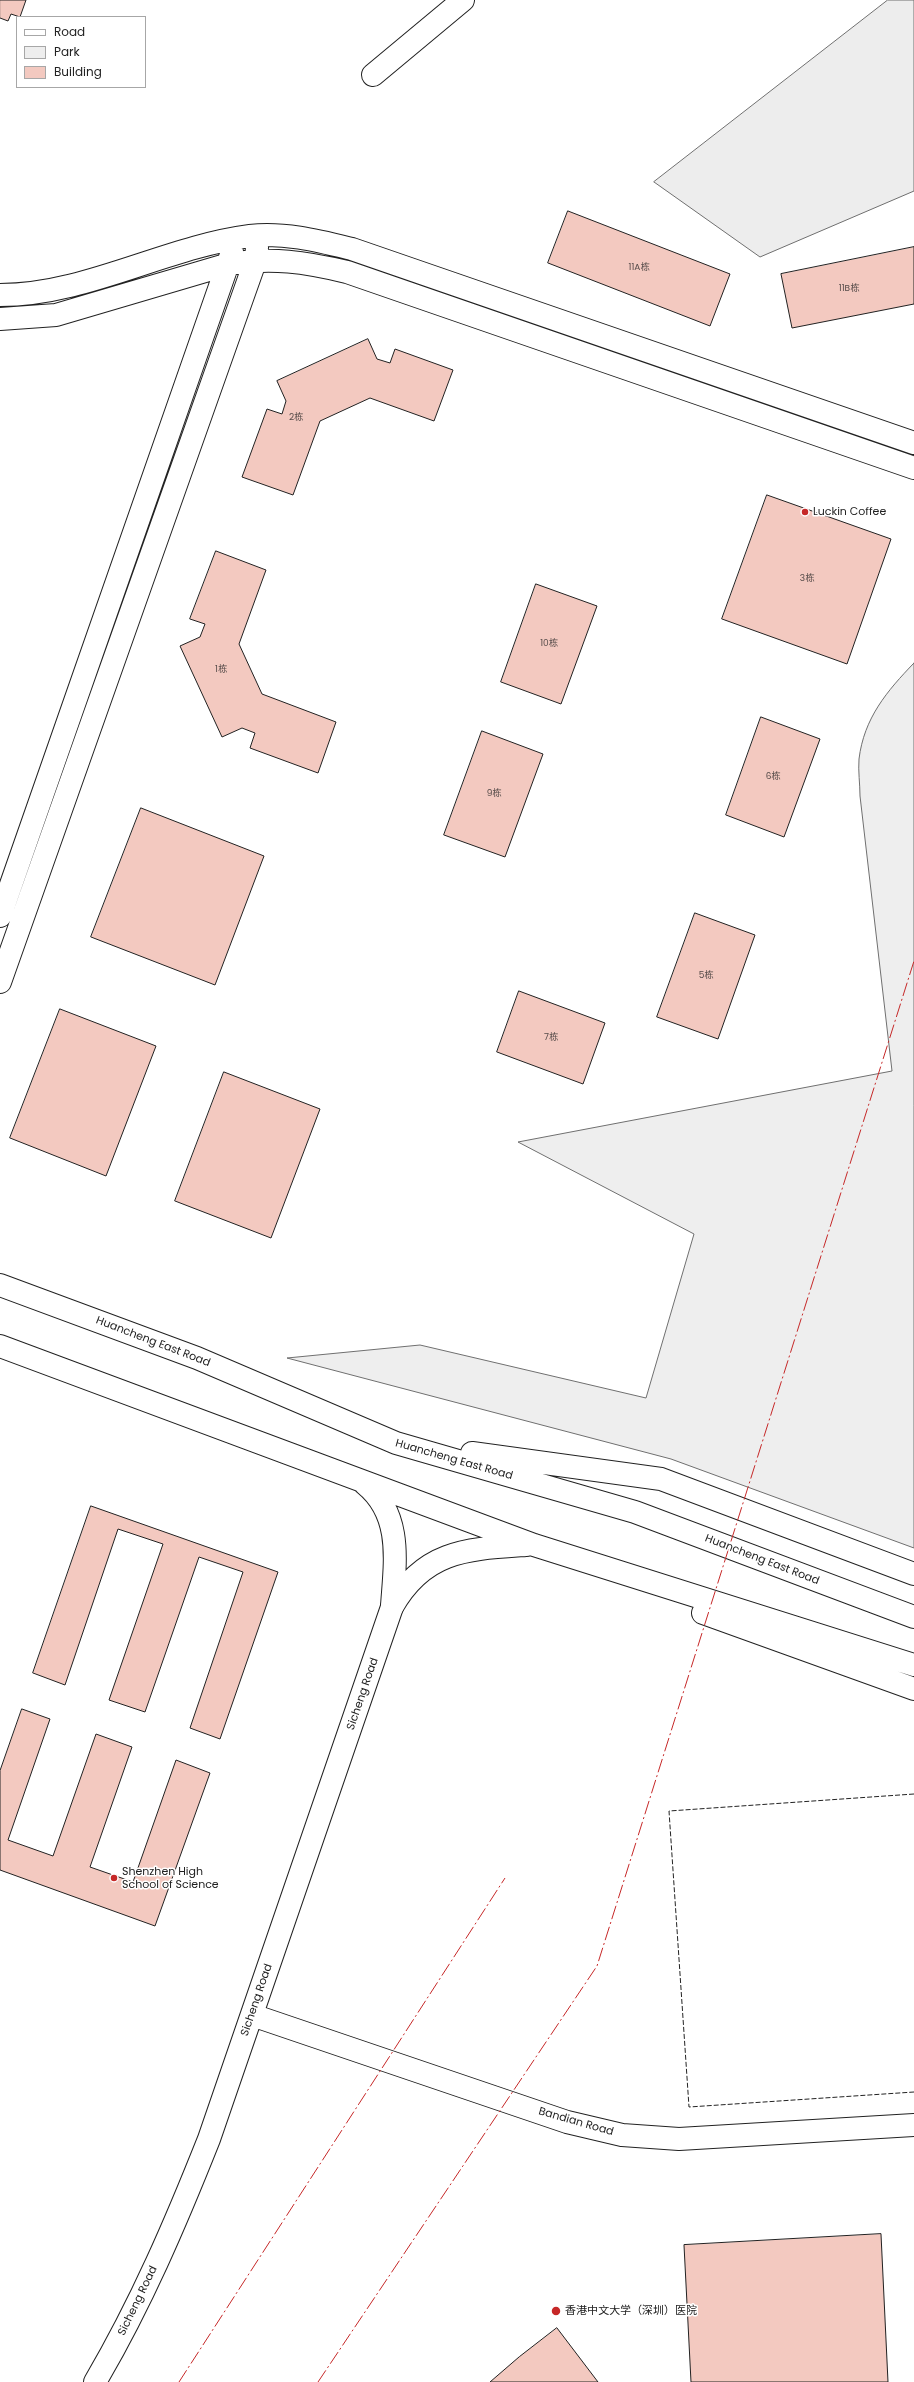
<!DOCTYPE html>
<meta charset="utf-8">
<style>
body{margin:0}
#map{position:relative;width:914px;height:2382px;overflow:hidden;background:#fff;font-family:Poppins,sans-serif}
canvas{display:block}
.legend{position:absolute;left:16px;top:16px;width:130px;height:72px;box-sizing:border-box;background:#fff;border:1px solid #a7a7a7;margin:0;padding:5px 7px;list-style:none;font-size:12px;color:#222}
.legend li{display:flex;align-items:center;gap:8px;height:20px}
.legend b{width:20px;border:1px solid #a7a7a7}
</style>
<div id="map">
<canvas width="914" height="2382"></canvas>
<ul class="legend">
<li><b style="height:5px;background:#fff"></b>Road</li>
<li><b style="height:11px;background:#eee"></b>Park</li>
<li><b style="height:11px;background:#f3c9c0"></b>Building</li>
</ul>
</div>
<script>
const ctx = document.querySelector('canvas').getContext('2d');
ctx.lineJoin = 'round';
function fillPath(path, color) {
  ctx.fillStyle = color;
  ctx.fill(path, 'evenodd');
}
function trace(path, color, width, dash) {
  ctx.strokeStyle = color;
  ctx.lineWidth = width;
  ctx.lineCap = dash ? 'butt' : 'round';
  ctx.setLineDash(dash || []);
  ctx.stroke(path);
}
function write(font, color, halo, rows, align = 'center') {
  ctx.font = font + ' Poppins,"Noto Sans SC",sans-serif';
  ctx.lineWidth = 3;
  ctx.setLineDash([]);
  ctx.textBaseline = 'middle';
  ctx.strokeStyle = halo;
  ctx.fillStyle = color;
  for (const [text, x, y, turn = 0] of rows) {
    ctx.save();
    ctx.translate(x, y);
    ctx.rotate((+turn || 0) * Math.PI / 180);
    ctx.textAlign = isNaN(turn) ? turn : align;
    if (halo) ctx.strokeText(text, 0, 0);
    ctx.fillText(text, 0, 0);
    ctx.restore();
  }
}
const green = new Path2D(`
 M 914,663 L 914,1548 L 671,1459 L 287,1358 L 420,1345 L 646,1398 L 694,1234 L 518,1142 L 892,1071 L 860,796 C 860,784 858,771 859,759 C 864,718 887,691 914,663 Z`);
fillPath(green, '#eee');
trace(green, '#6f6f6f', 1);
const parking = new Path2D(`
 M 888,0 L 914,0 L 914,191 L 760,257 L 654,182 Z`);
fillPath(parking, '#ededed');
trace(parking, '#6f6f6f', 1);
const building = new Path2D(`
 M 0,0 L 26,0 L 20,17 L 11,14 L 8,21 L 0,18 Z
 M 568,211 L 730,274 L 710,326 L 548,263 Z
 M 914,247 L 914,304 L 792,328 L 781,274 Z
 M 368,339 L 377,359 L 390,363 L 395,349 L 453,370 L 434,421 L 370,398 L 320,421 L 293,495 L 242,477 L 267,409 L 282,414 L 286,401 L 277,381 Z
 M 767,495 L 891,539 L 847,664 L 722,619 Z
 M 216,551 L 266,570 L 239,644 L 262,694 L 336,722 L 318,773 L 250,748 L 255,733 L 242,728 L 222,737 L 180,646 L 200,637 L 205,624 L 190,619 Z
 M 536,584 L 597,606 L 561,704 L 501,682 Z
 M 761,717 L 820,739 L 784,837 L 726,815 Z
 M 482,731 L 543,754 L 505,857 L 444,835 Z
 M 141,808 L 264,856 L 215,985 L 91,937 Z
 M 695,913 L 755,935 L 718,1039 L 657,1017 Z
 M 519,991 L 605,1023 L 583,1084 L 497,1052 Z
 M 60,1009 L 156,1046 L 106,1176 L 10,1138 Z
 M 224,1072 L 320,1109 L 271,1238 L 175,1201 Z
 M 91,1506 L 278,1572 L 220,1739 L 190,1728 L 243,1572 L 199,1557 L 145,1712 L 109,1700 L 163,1544 L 118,1529 L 65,1685 L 33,1673 Z
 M 22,1709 L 50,1719 L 8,1840 L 53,1856 L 96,1734 L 132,1747 L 90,1867 L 133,1882 L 176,1760 L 210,1773 L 155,1926 L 0,1870 L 0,1771 Z
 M 881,2234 L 888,2382 L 691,2382 L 684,2245 Z
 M 557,2328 L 598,2382 L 490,2382 L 519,2357 Z`);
fillPath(building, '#f3c9c0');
trace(building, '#222', 1);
const minor = new Path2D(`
 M 373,75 L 463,0
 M 0,295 C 86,295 165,247 250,236 C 284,232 319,241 352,249 L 914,443
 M 0,319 L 56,315 L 229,264 C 272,257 305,262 347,272 L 914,468
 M 0,916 L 232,252
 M 0,982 L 256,259 L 257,247
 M 252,2015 L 567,2122 L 622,2135 L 679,2139 L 914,2125
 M 95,2382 C 141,2304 176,2222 209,2139 L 392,1607`);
const major = new Path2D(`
 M 0,1285 L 197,1358 L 396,1443 L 635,1512 L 914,1617
 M 0,1346 L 534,1545 L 914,1665
 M 472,1453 L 661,1479 L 914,1574
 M 365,1484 C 403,1515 395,1562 392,1606
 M 392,1607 C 424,1550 467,1549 526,1545
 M 703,1613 L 914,1689`);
trace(minor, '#222', 24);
trace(major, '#222', 24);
trace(minor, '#fff', 22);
trace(major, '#fff', 22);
trace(new Path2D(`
 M 914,1794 L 669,1811 L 689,2107 L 914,2092`), '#222', 1, [5, 2]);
trace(new Path2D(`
 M 179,2382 L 505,1878
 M 318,2382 L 597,1966 L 914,961`), '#c62828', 1, [14, 3, 2, 3]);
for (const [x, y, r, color] of [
 [805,512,4,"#c62828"],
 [114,1878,4,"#c62828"],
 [556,2311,5,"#c62828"]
]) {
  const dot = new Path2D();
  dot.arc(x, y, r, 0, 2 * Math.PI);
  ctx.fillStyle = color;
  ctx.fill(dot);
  trace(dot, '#fff', 1.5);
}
write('9px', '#564c4a', null, [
 ["11A栋",639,268],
 ["11B栋",849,289],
 ["2栋",296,418],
 ["3栋",807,579],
 ["10栋",549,644],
 ["1栋",221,670],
 ["6栋",773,777],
 ["9栋",494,794],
 ["5栋",706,976],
 ["7栋",551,1038]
]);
write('11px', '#222', '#fff', [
 ["Luckin Coffee",813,512],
 ["Shenzhen High",122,1872],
 ["School of Science",122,1885],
 ["香港中文大学（深圳）医院",565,2311]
], 'left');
write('11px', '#222', '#fff', [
 ["Huancheng East Road",153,1342,21],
 ["Huancheng East Road",454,1460,16],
 ["Huancheng East Road",762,1560,21],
 ["Sicheng Road",363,1694,-71],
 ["Sicheng Road",257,2000,-71],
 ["Bandian Road",576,2122,16],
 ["Sicheng Road",138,2301,-64]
]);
</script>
